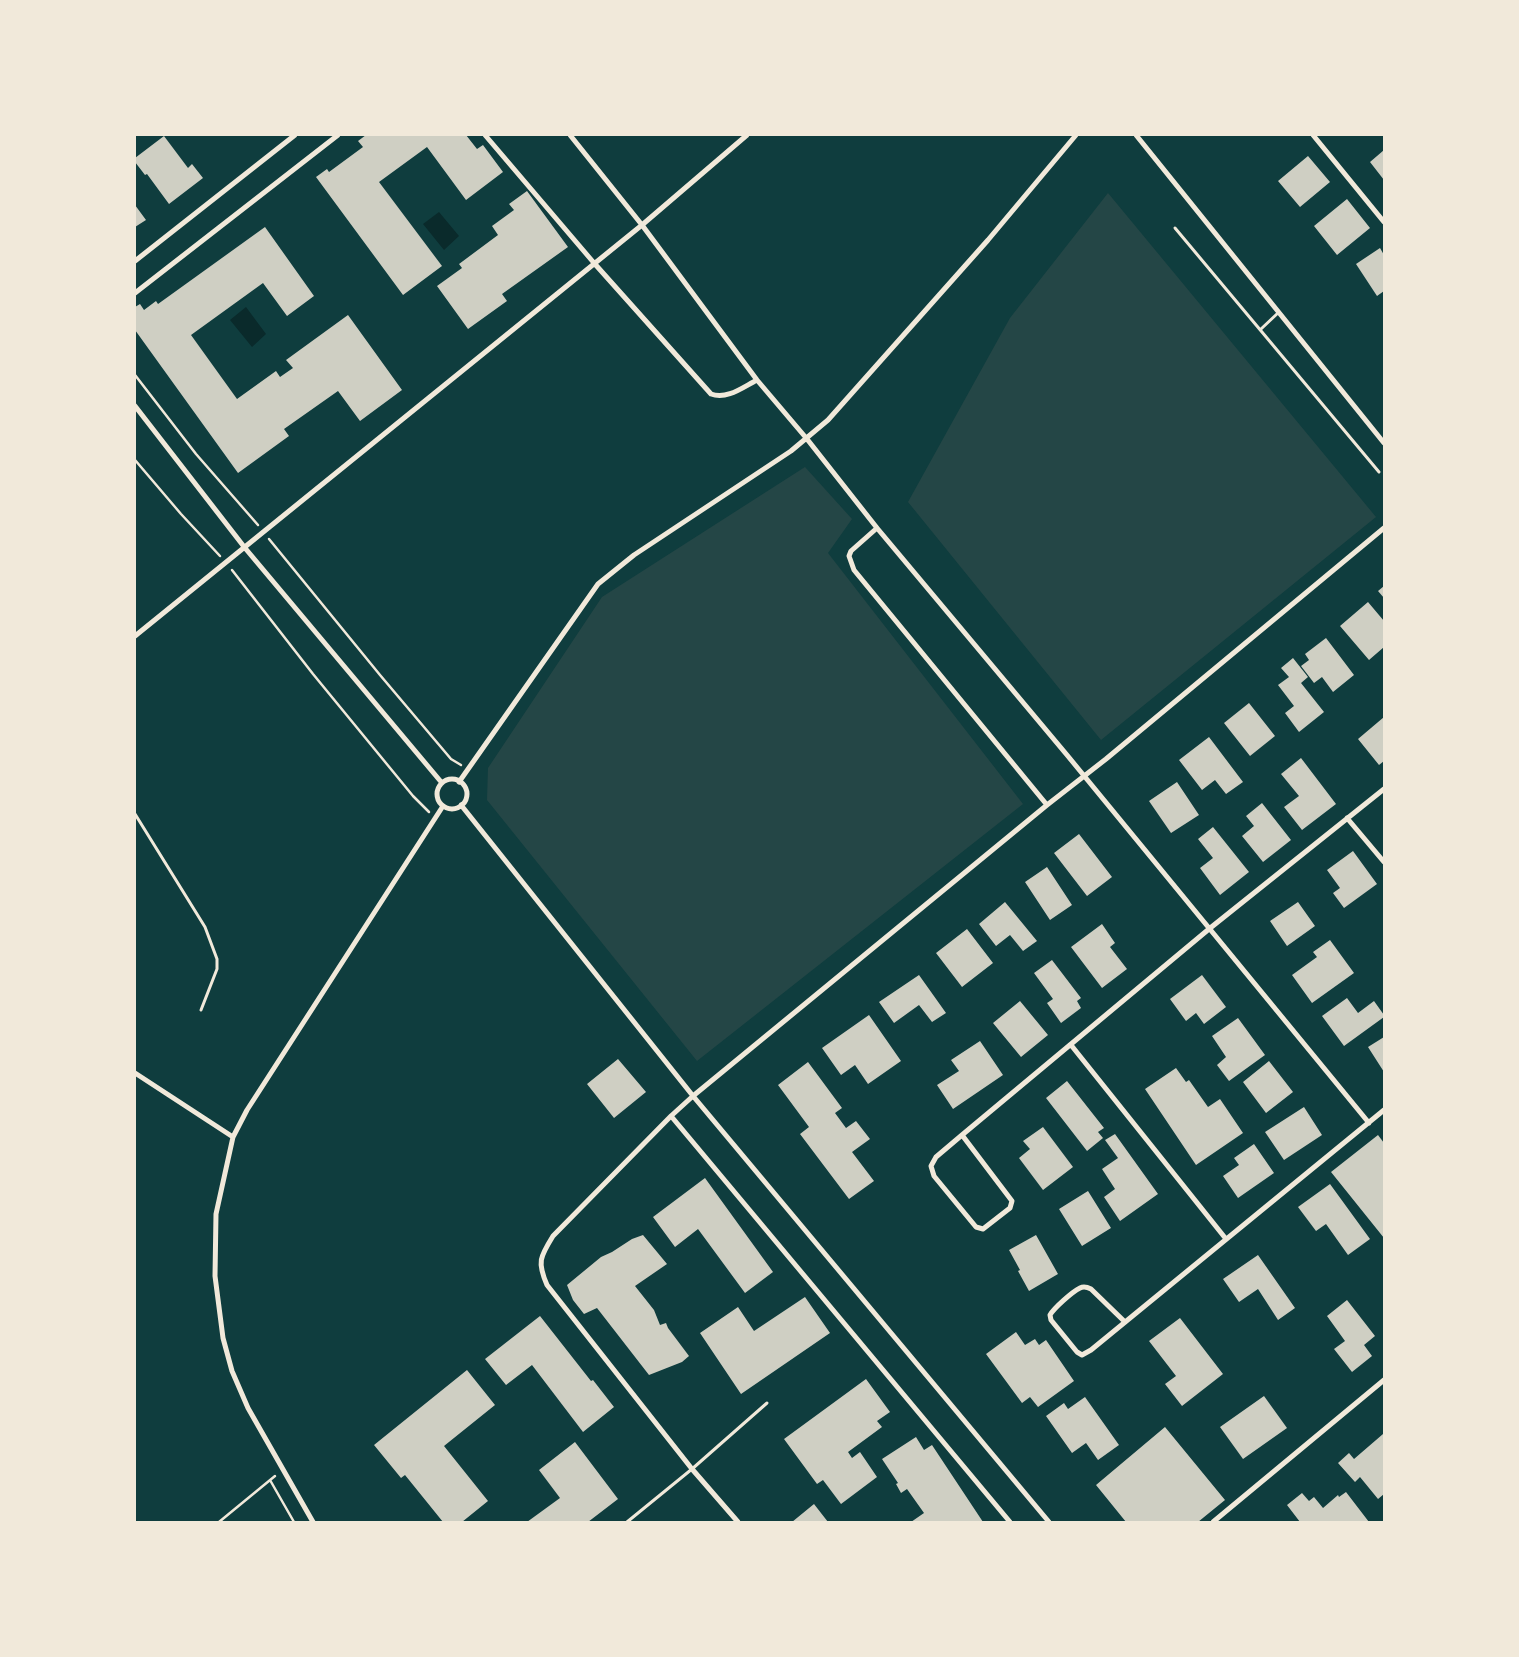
<!DOCTYPE html>
<style>
body{margin:0}
#map{position:relative;width:1519px;height:1657px;overflow:hidden;background:#0f3d3e;font-family:Barlow,sans-serif}
canvas{display:block}
.frame{position:absolute;inset:0;border:136px solid #f1e9da;pointer-events:none}
</style>
<div id="map">
<canvas width="1519" height="1657"></canvas>
<div class="frame"></div>
</div>
<script>
const ctx = document.querySelector('canvas').getContext('2d');
ctx.lineJoin = 'round';
function fillPath(path, color) {
  ctx.fillStyle = color;
  ctx.fill(path, 'evenodd');
}
function trace(path, color, width, dash) {
  ctx.strokeStyle = color;
  ctx.lineWidth = width;
  ctx.lineCap = dash ? 'butt' : 'round';
  ctx.setLineDash(dash || []);
  ctx.stroke(path);
}
fillPath(new Path2D(`
 M 1108,193 L 1376,517 L 1101,740 L 908,502 L 1010,318 Z
 M 805,467 L 852,519 L 828,553 L 1023,804 L 697,1061 L 487,800 L 488,768 L 602,597 Z`), '#244646');
fillPath(new Path2D(`
 M 439,212 L 459,236 L 444,250 L 423,224 Z
 M 246,307 L 266,334 L 252,347 L 230,320 Z`), '#0a2a2b');
fillPath(new Path2D(`
 M 366,135 L 466,135 L 477,149 L 483,145 L 503,172 L 466,200 L 427,147 L 379,182 L 442,266 L 403,295 L 316,177 L 327,169 L 329,172 L 363,147 L 358,141 Z
 M 164,136 L 188,168 L 192,164 L 203,178 L 169,204 L 147,174 L 145,175 L 135,162 L 135,158 Z
 M 1384,150 L 1384,180 L 1370,162 Z
 M 1308,156 L 1330,182 L 1300,207 L 1278,181 Z
 M 527,191 L 568,247 L 502,294 L 507,301 L 468,329 L 437,286 L 462,268 L 459,264 L 498,235 L 492,226 L 514,210 L 509,204 Z
 M 1347,199 L 1370,228 L 1337,255 L 1314,226 Z
 M 135,205 L 146,220 L 135,227 Z
 M 265,227 L 314,296 L 287,316 L 263,283 L 191,335 L 237,399 L 276,371 L 280,377 L 293,368 L 286,360 L 348,315 L 402,390 L 360,421 L 338,391 L 284,429 L 289,436 L 238,473 L 135,330 L 135,307 L 140,304 L 144,310 L 156,301 L 158,304 Z
 M 1380,248 L 1384,255 L 1384,291 L 1377,296 L 1356,264 Z
 M 1384,586 L 1384,598 L 1378,591 Z
 M 1368,602 L 1384,621 L 1384,647 L 1369,660 L 1340,626 Z
 M 1326,638 L 1354,675 L 1333,692 L 1322,677 L 1314,683 L 1301,666 L 1309,660 L 1305,654 Z
 M 1293,658 L 1308,677 L 1301,683 L 1324,712 L 1299,732 L 1285,713 L 1294,706 L 1278,685 L 1289,677 L 1281,668 Z
 M 1249,703 L 1275,736 L 1250,756 L 1224,723 Z
 M 1384,717 L 1384,761 L 1379,765 L 1358,739 Z
 M 1209,737 L 1243,782 L 1226,794 L 1215,780 L 1202,790 L 1179,760 Z
 M 1301,758 L 1336,804 L 1302,830 L 1284,807 L 1299,796 L 1281,774 Z
 M 1177,782 L 1199,815 L 1171,833 L 1149,801 Z
 M 1262,803 L 1291,840 L 1263,862 L 1242,836 L 1254,826 L 1246,816 Z
 M 1213,827 L 1249,872 L 1220,895 L 1200,868 L 1213,858 L 1198,839 Z
 M 1079,834 L 1112,877 L 1087,896 L 1054,853 Z
 M 1353,851 L 1377,884 L 1344,908 L 1333,893 L 1340,888 L 1327,870 Z
 M 1047,867 L 1072,905 L 1050,920 L 1025,882 Z
 M 1005,902 L 1037,941 L 1023,951 L 1010,935 L 996,946 L 979,924 Z
 M 1298,902 L 1315,926 L 1287,946 L 1270,921 Z
 M 1102,924 L 1115,943 L 1110,947 L 1127,969 L 1102,988 L 1071,947 Z
 M 967,929 L 993,963 L 962,987 L 936,953 Z
 M 1330,940 L 1354,973 L 1312,1003 L 1292,975 L 1317,957 L 1313,952 Z
 M 1052,960 L 1081,998 L 1077,1001 L 1081,1008 L 1061,1023 L 1047,1003 L 1053,999 L 1034,973 Z
 M 919,975 L 946,1013 L 932,1022 L 919,1005 L 894,1023 L 879,1002 Z
 M 1202,975 L 1226,1007 L 1204,1024 L 1196,1013 L 1186,1021 L 1170,999 Z
 M 1347,998 L 1358,1013 L 1374,1001 L 1384,1015 L 1384,1017 L 1344,1046 L 1322,1016 Z
 M 1020,1001 L 1048,1035 L 1021,1057 L 993,1023 Z
 M 869,1015 L 901,1061 L 868,1084 L 855,1065 L 841,1075 L 822,1048 Z
 M 1238,1018 L 1265,1055 L 1229,1081 L 1217,1065 L 1226,1057 L 1212,1036 Z
 M 1384,1037 L 1384,1072 L 1368,1047 Z
 M 980,1041 L 1003,1075 L 953,1109 L 937,1085 L 959,1071 L 951,1060 Z
 M 618,1059 L 646,1092 L 614,1118 L 587,1084 Z
 M 1269,1061 L 1293,1092 L 1266,1113 L 1243,1082 Z
 M 808,1062 L 842,1108 L 835,1113 L 846,1128 L 856,1121 L 870,1139 L 852,1152 L 874,1181 L 849,1199 L 800,1134 L 809,1127 L 778,1085 Z
 M 1176,1068 L 1186,1082 L 1189,1080 L 1208,1107 L 1220,1099 L 1243,1133 L 1196,1165 L 1145,1089 Z
 M 1067,1081 L 1104,1128 L 1098,1132 L 1103,1138 L 1087,1151 L 1046,1098 Z
 M 1304,1107 L 1322,1135 L 1284,1160 L 1265,1132 Z
 M 1043,1127 L 1073,1167 L 1043,1190 L 1019,1158 L 1030,1149 L 1023,1141 Z
 M 1115,1134 L 1158,1194 L 1120,1221 L 1104,1197 L 1115,1189 L 1102,1169 L 1118,1158 L 1105,1140 Z
 M 1378,1135 L 1384,1143 L 1384,1238 L 1331,1172 Z
 M 1254,1144 L 1274,1173 L 1238,1198 L 1223,1176 L 1239,1165 L 1234,1158 Z
 M 705,1178 L 773,1272 L 745,1293 L 698,1229 L 675,1247 L 653,1217 Z
 M 1330,1184 L 1370,1239 L 1348,1255 L 1326,1224 L 1316,1231 L 1298,1207 Z
 M 1088,1191 L 1111,1228 L 1082,1246 L 1059,1209 Z
 M 643,1235 L 667,1264 L 635,1286 L 654,1310 L 660,1325 L 666,1323 L 668,1328 L 689,1356 L 682,1362 L 649,1375 L 597,1308 L 584,1314 L 573,1300 L 567,1285 L 601,1257 L 612,1252 L 632,1239 Z
 M 1036,1235 L 1058,1274 L 1029,1291 L 1018,1271 L 1020,1270 L 1009,1250 Z
 M 1258,1255 L 1295,1308 L 1278,1320 L 1258,1289 L 1239,1302 L 1223,1279 Z
 M 805,1297 L 830,1333 L 741,1394 L 700,1333 L 738,1307 L 754,1331 Z
 M 1347,1300 L 1375,1336 L 1364,1345 L 1372,1356 L 1352,1372 L 1334,1349 L 1345,1341 L 1327,1316 Z
 M 540,1316 L 591,1381 L 593,1380 L 614,1407 L 583,1432 L 532,1365 L 506,1385 L 485,1359 Z
 M 1180,1318 L 1223,1374 L 1182,1406 L 1165,1384 L 1176,1376 L 1149,1341 Z
 M 1016,1332 L 1025,1345 L 1035,1339 L 1039,1345 L 1046,1340 L 1074,1381 L 1038,1407 L 1030,1397 L 1022,1403 L 986,1354 Z
 M 467,1370 L 495,1405 L 444,1446 L 488,1501 L 462,1522 L 443,1522 L 405,1475 L 401,1478 L 374,1445 Z
 M 866,1379 L 890,1412 L 877,1421 L 882,1427 L 848,1452 L 852,1458 L 860,1452 L 877,1477 L 841,1504 L 823,1480 L 817,1484 L 784,1439 Z
 M 1264,1396 L 1287,1428 L 1243,1459 L 1220,1427 Z
 M 1085,1397 L 1119,1445 L 1098,1460 L 1086,1443 L 1072,1453 L 1046,1416 L 1064,1403 L 1068,1409 Z
 M 1165,1427 L 1225,1500 L 1198,1522 L 1126,1522 L 1096,1485 Z
 M 1383,1434 L 1384,1435 L 1384,1494 L 1378,1499 L 1360,1477 L 1355,1482 L 1338,1463 L 1349,1453 L 1354,1459 Z
 M 916,1437 L 924,1450 L 932,1445 L 983,1522 L 911,1522 L 924,1513 L 907,1489 L 901,1493 L 896,1484 L 898,1483 L 882,1459 Z
 M 575,1442 L 618,1499 L 588,1522 L 527,1522 L 560,1498 L 539,1470 Z
 M 1346,1492 L 1369,1522 L 1300,1522 L 1287,1505 L 1302,1493 L 1309,1501 L 1314,1497 L 1323,1508 L 1338,1495 L 1339,1497 Z
 M 814,1504 L 828,1522 L 792,1522 Z`), '#cfcfc3');
trace(new Path2D(`
 M 135,375 L 196,454 L 258,525
 M 135,460 L 181,514 L 220,556
 M 269,539 L 380,675 L 451,759 L 461,765
 M 232,570 L 313,674 L 413,796 L 429,812
 M 270,1480 L 294,1522
 M 219,1522 L 275,1476`), '#f1e9da', 2.5);
trace(new Path2D(`
 M 1175,228 L 1379,472
 M 1261,329 L 1279,312
 M 135,814 L 205,927 L 217,959 L 217,969 L 201,1010
 M 627,1522 L 692,1469 L 767,1403`), '#f1e9da', 3);
trace(new Path2D(`
 M 485,135 L 594,263 L 711,394 C 727,400 743,387 757,380
 M 570,135 L 642,225 L 757,380 L 807,439 L 877,528 L 1067,755 L 1369,1123
 M 1136,135 L 1384,443
 M 1313,135 L 1384,222
 M 135,261 L 295,135
 M 135,293 L 338,135
 M 135,406 L 245,548 L 442,783
 M 877,528 L 851,551 L 849,556 L 854,570 L 1047,805
 M 135,636 L 642,225 L 747,135
 M437 794a15 15 0 1 1 30 0a15 15 0 1 1-30 0Z
 M 459,782 L 598,584 L 634,555 L 791,451 L 828,420 L 988,240 L 1076,135
 M 461,805 L 693,1096 L 1049,1522
 M 1347,818 L 1384,862
 M 1071,1045 L 1226,1239
 M 135,1073 L 233,1137
 M 671,1116 L 1010,1522
 M 962,1135 L 1012,1201 L 1010,1208 L 983,1229 L 976,1227 L 934,1176 L 931,1166 L 936,1157 L 962,1135 L 1209,929 L 1384,789
 M 1125,1322 L 1091,1289 C 1087,1287 1084,1286 1080,1288 C 1072,1292 1054,1308 1050,1315 L 1051,1320 L 1077,1352 L 1082,1355 L 1091,1350 L 1384,1110
 M 313,1522 L 248,1408 L 232,1371 L 223,1338 L 215,1276 L 216,1214 L 233,1137 L 247,1110 L 443,806
 M 738,1522 L 692,1469 L 547,1285 C 537,1262 540,1257 553,1236 L 671,1116 L 693,1096 L 1047,805 L 1106,759 L 1384,528
 M 1213,1522 L 1384,1380`), '#f1e9da', 5);
</script>
